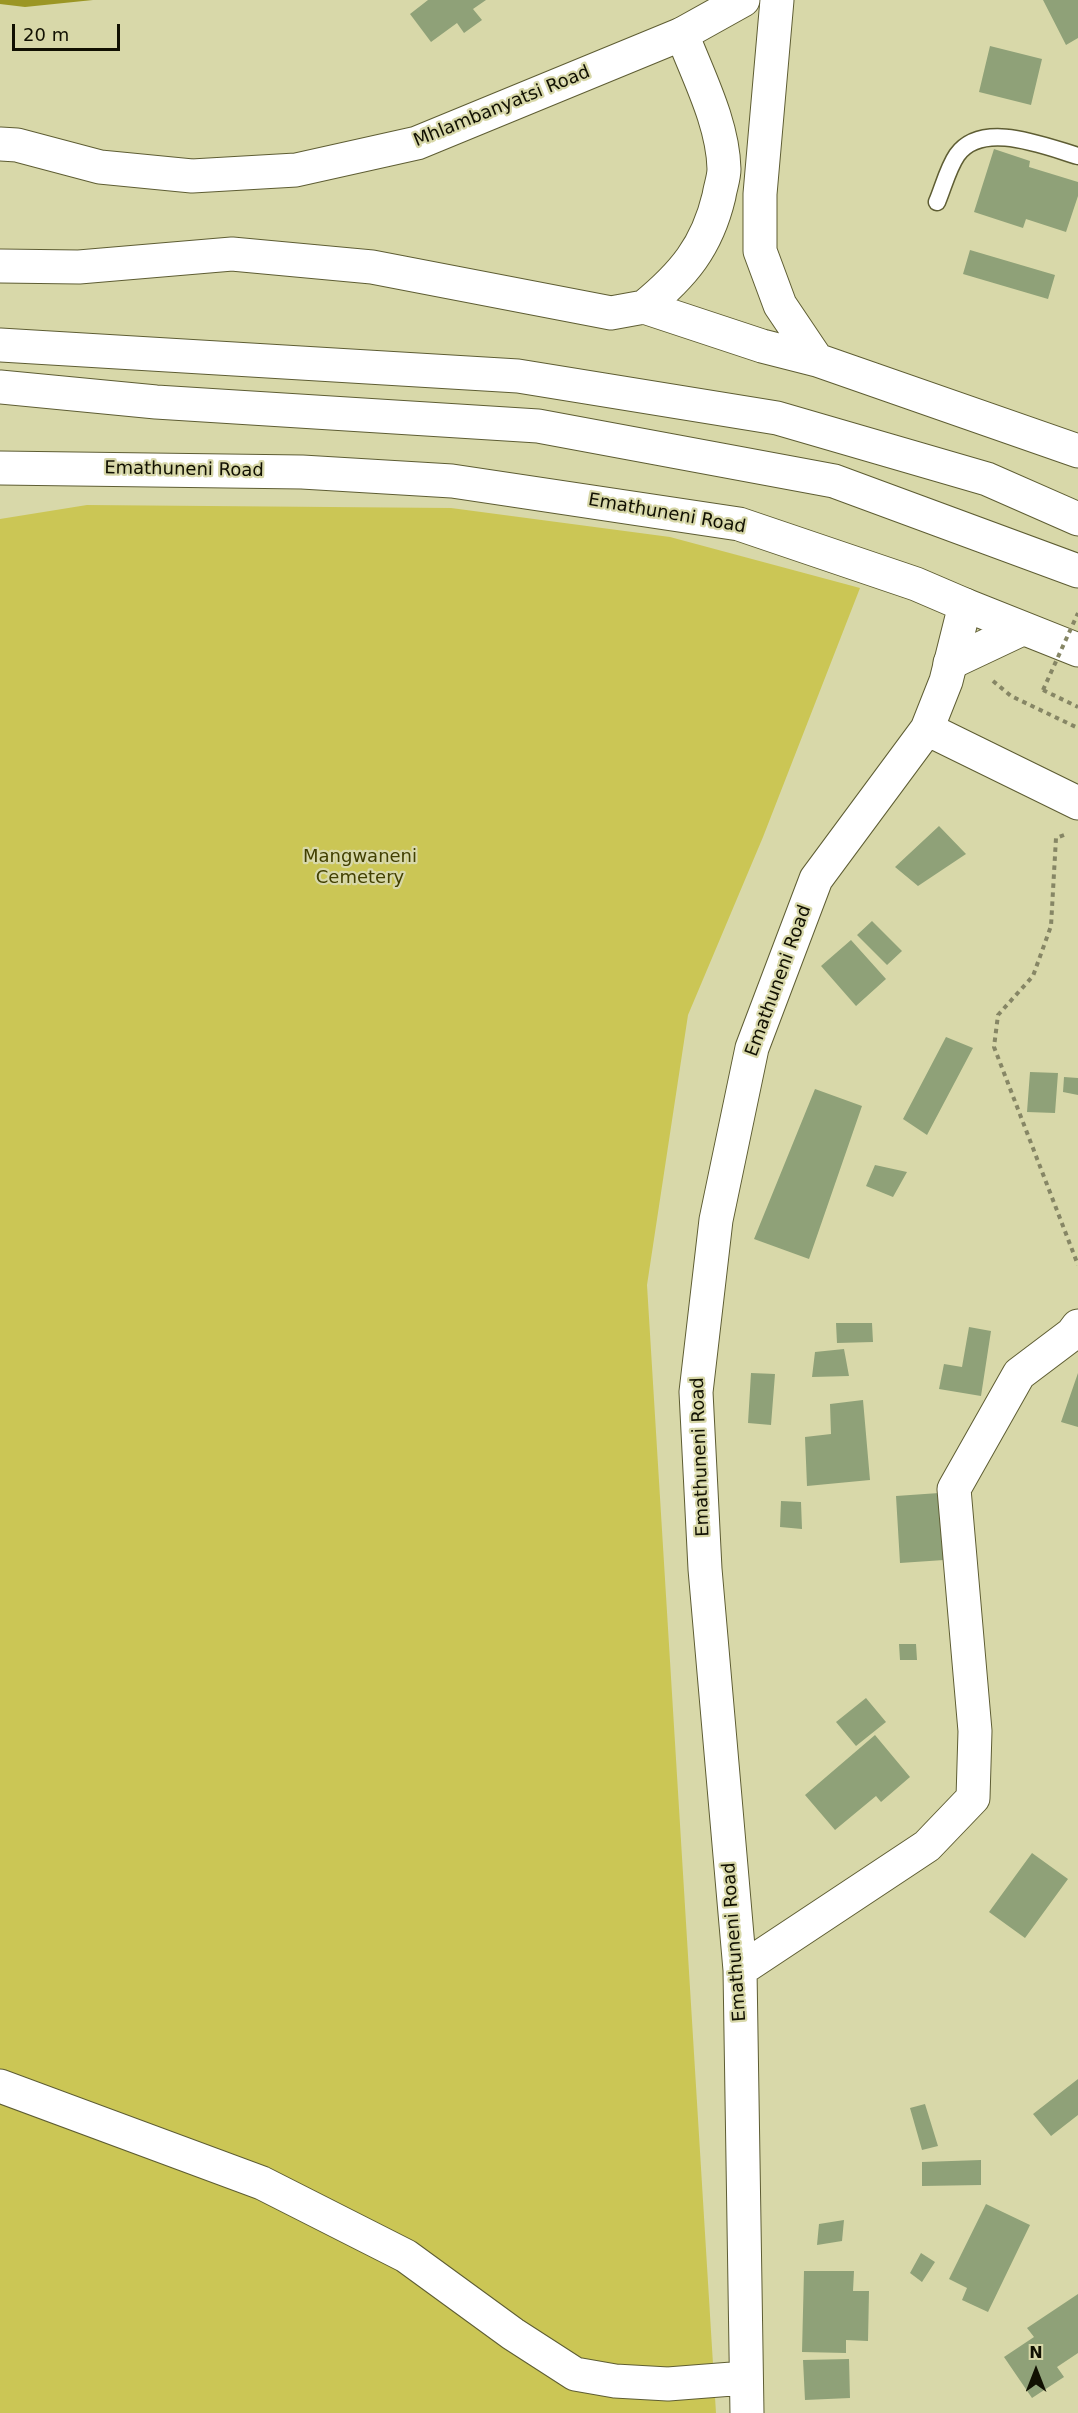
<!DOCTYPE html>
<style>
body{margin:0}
#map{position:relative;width:1078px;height:2413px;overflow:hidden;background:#d8d8a9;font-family:"DejaVu Sans",sans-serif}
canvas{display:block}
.north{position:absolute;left:1006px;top:2341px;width:60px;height:60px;-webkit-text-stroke:4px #d8d8a9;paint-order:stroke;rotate:0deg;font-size:16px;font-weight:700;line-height:24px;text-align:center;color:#111002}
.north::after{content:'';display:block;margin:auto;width:21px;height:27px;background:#111002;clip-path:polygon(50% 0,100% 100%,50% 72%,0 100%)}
.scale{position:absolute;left:12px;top:24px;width:108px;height:27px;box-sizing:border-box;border:3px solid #111002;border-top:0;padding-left:8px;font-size:18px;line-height:21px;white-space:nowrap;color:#111002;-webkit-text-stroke:4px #d8d8a9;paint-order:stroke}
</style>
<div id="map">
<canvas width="1078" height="2413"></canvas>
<div class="north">N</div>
<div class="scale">20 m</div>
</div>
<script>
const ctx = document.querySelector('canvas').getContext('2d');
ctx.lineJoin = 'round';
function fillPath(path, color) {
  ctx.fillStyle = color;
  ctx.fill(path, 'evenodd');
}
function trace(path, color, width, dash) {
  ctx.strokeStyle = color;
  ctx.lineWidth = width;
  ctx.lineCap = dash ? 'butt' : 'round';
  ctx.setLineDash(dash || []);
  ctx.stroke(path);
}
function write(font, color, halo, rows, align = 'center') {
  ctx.font = font + ' "DejaVu Sans",sans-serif';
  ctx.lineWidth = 4.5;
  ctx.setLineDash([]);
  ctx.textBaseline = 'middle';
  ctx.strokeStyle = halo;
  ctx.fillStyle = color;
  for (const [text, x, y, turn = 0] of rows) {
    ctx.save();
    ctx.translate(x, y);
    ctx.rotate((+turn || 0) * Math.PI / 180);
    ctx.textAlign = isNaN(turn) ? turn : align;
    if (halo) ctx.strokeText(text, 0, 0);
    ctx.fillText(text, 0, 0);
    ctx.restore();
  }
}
fillPath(new Path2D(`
 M 87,505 L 451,508 L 670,537 L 860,588 L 763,837 L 688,1015 L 647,1285 L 716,2413 L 0,2413 L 0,519 Z`), '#cbc655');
fillPath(new Path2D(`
 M 0,0 L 93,0 L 25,7 L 0,4 Z`), '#9b9624');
fillPath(new Path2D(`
 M 428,0 L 486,0 L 473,9 L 482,20 L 464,33 L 457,23 L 431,42 L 410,14 Z
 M 1043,0 L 1078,0 L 1078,38 L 1066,45 Z
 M 990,46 L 1042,59 L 1031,105 L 979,92 Z
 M 994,149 L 1030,161 L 1029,167 L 1078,182 L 1078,196 L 1066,232 L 1026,219 L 1023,228 L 974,212 Z
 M 970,250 L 1055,275 L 1048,299 L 963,274 Z
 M 939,826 L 966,854 L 918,886 L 895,867 Z
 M 872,921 L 902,951 L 887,965 L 857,935 Z
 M 851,940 L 886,979 L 856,1006 L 821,966 Z
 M 946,1037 L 973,1048 L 927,1135 L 903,1119 Z
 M 1030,1072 L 1058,1073 L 1055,1113 L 1027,1112 Z
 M 1064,1077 L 1078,1078 L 1078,1095 L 1063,1092 Z
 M 815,1089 L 862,1106 L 809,1259 L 754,1239 Z
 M 875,1165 L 907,1172 L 893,1197 L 866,1186 Z
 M 836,1323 L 872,1323 L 873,1342 L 837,1343 Z
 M 969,1327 L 991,1331 L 981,1396 L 939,1389 L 944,1364 L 962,1367 Z
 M 844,1349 L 849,1376 L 812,1377 L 815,1352 Z
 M 751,1373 L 775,1374 L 771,1425 L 748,1423 Z
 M 1078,1373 L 1078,1427 L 1061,1422 Z
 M 863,1400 L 870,1480 L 807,1486 L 805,1437 L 831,1434 L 830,1404 Z
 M 939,1493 L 944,1560 L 900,1563 L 896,1496 Z
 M 781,1501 L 801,1502 L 802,1529 L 780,1527 Z
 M 899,1644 L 916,1644 L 917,1660 L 900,1660 Z
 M 866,1698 L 886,1722 L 856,1746 L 836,1722 Z
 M 875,1735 L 910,1777 L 881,1802 L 876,1796 L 835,1830 L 805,1795 Z
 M 1032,1853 L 1068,1879 L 1025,1938 L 989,1912 Z
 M 1078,2079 L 1078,2115 L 1051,2136 L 1033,2114 Z
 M 925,2104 L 938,2146 L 922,2150 L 910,2108 Z
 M 981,2160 L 981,2185 L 922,2186 L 922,2162 Z
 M 986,2204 L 1030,2225 L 988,2312 L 962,2300 L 967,2288 L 949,2279 Z
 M 844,2220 L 842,2241 L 817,2245 L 819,2224 Z
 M 921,2253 L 935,2262 L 922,2282 L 910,2273 Z
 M 804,2271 L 854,2271 L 853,2291 L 869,2291 L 868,2341 L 846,2340 L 846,2353 L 802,2352 Z
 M 1078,2294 L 1078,2353 L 1057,2367 L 1064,2377 L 1032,2398 L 1004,2357 L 1034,2337 L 1027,2328 Z
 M 849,2359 L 850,2398 L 805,2400 L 803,2360 Z`), '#8fa178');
const lane = new Path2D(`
 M 937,202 C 943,188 948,168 957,155 C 982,120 1044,146 1078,156`);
const street = new Path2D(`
 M 0,468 L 302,472 L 452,481 L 739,524 L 916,584 L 965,605 L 946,681 L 927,729 L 816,879 L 752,1048 L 716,1220 L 696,1392 L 705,1569 L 740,1970 L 747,2413
 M 927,729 L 1078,803
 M 740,1970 L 927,1846 L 973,1798 L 975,1731 L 954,1489 L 1019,1374 L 1072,1334 L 1078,1326
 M 0,2086 L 262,2183 L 406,2256 L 513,2334 L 575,2374 L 615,2381 L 668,2384 L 745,2378`);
const secondary = new Path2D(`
 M 0,144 L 17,145 L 100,167 L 192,176 L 296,170 L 417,143 L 682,34 L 743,0`);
const highway = new Path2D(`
 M 777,0 L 760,194 L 760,251 L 780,305 L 817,360
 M 0,266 L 79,267 L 232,254 L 372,267 L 611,313 L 644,307 L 762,346 L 817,360 L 1078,451
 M 644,307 C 683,275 707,247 719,196 C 720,188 724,178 724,169 C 723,123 698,76 682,34
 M 0,345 L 518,376 L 777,418 L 987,479 L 1078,519
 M 0,387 L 156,402 L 538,426 L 834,481 L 1078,571
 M 965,605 L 1078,650
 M 950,663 L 1022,629`);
trace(lane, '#5e5d33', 19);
trace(street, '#5e5d33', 35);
trace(secondary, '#5e5d33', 35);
trace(highway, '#5e5d33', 35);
trace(new Path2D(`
 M 993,681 L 1011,696 L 1078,728
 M 1043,690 L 1078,707
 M 1064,835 L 1056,838 L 1051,926 L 1033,976 L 998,1015 L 994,1047 L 1078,1265`), '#868665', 4, [4.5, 4.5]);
trace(lane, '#fff', 16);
trace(street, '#fff', 33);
trace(secondary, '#fff', 33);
trace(highway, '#fff', 33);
trace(new Path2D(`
 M 1043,690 L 1078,613`), '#868665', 4, [4.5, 4.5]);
write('18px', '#111002', '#d8d8a9', [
 ["Mhlambanyatsi Road",502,107,-22],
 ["Emathuneni Road",184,470,1],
 ["Emathuneni Road",667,514,10],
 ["Emathuneni Road",779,981,-70],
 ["Emathuneni Road",701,1457,-92],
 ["Emathuneni Road",735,1942,-94]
]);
write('18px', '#413f00', '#d8d8a9', [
 ["Mangwaneni",360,857],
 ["Cemetery",360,878]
]);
</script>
